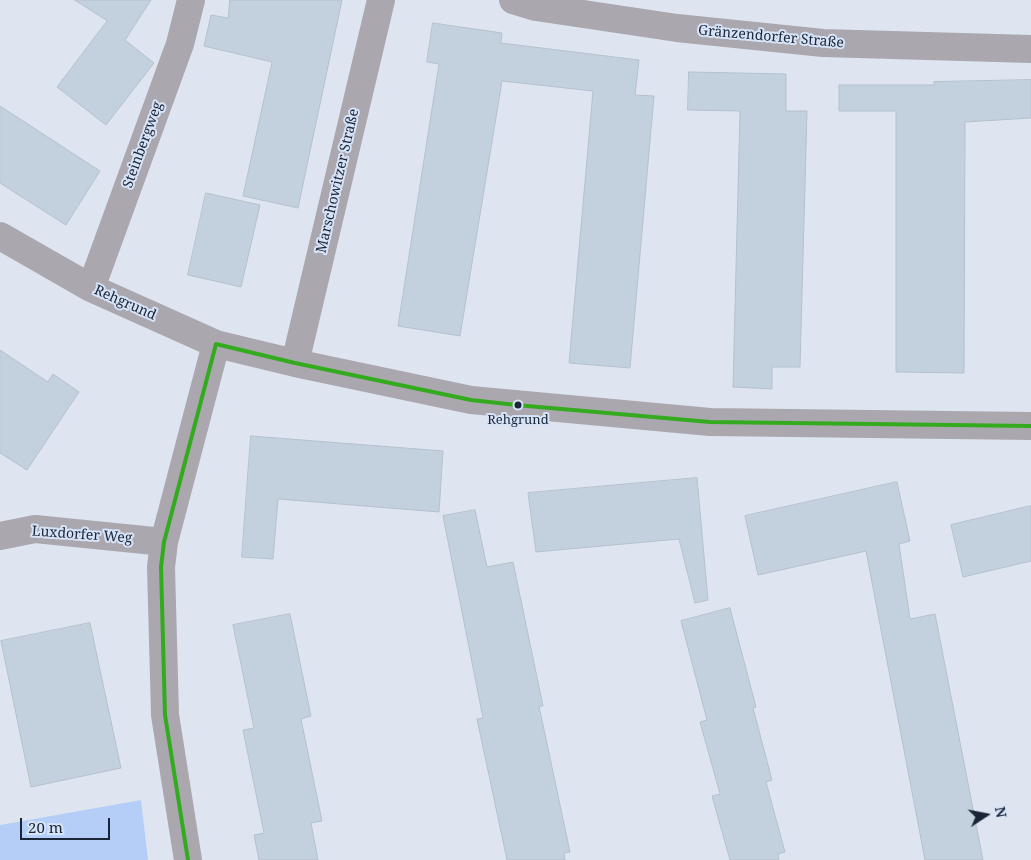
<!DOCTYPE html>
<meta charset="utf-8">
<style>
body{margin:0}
#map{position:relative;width:1031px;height:860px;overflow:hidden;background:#dee5f0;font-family:"Noto Serif",serif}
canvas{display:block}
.north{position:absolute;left:961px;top:790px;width:50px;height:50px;-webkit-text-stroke:4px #d7e3f7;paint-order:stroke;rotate:79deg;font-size:14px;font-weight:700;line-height:20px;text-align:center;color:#1a2538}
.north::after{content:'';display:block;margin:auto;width:18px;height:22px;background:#1a2538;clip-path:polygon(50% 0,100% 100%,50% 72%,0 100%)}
.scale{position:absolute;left:20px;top:818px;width:90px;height:22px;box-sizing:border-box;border:2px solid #1a2538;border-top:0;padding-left:6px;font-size:15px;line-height:18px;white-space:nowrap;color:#1a2538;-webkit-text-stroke:4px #d7e3f7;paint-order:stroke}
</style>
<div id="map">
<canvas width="1031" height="860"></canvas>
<div class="north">N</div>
<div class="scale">20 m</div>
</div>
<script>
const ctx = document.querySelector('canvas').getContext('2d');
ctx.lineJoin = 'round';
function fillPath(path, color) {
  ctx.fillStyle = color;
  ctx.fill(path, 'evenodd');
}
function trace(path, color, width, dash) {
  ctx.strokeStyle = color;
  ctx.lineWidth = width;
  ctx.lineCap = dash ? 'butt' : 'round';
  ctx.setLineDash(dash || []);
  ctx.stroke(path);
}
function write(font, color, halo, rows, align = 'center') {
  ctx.font = font + ' "Noto Serif",serif';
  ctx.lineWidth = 4;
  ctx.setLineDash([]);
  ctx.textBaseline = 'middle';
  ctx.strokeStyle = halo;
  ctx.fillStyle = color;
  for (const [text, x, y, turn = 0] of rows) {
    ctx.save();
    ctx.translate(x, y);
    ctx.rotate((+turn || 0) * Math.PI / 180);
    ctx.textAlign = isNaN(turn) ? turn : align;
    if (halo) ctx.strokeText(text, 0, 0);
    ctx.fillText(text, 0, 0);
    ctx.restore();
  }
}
fillPath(new Path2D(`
 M 141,800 L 148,860 L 0,860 L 0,825 Z`), '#b5cef7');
const building = new Path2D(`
 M 75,0 L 151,0 L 125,40 L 154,63 L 106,125 L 57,87 L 107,21 Z
 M 230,0 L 342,0 L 298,208 L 243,196 L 272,62 L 204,46 L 211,15 L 228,18 Z
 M 433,23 L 502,33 L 501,43 L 639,60 L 635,95 L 654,96 L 630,368 L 569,363 L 593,91 L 502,81 L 460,336 L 398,326 L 439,64 L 427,62 Z
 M 689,72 L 786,74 L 786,111 L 807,111 L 800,367 L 772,367 L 772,389 L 733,387 L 740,111 L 688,110 Z
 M 1031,80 L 1031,118 L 965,122 L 964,373 L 896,372 L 896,111 L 839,111 L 839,85 L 934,85 L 934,82 Z
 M 0,106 L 100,171 L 66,225 L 0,183 Z
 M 206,193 L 260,205 L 241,287 L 188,275 Z
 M 0,350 L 48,382 L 53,374 L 79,392 L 27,470 L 0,453 Z
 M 251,436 L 443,451 L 439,512 L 278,499 L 273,559 L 242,557 Z
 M 697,478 L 708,600 L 695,603 L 679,539 L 536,552 L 528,493 Z
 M 897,482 L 910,541 L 899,544 L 910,619 L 935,614 L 983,860 L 925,860 L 866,551 L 758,575 L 745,516 Z
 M 1031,506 L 1031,561 L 963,577 L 951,525 Z
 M 475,510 L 487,567 L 513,562 L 543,706 L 539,706 L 570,852 L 564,853 L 565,860 L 507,860 L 477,719 L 483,718 L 443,516 Z
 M 730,608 L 756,707 L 753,708 L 772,780 L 766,782 L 785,852 L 778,854 L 779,860 L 730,860 L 712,796 L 720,794 L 700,722 L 707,720 L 681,621 Z
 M 290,614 L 311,716 L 301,719 L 322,821 L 311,823 L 318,860 L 259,860 L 254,835 L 264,833 L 243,730 L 254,728 L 233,625 Z
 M 90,623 L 121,768 L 31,787 L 1,641 Z`);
fillPath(building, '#c3d0dd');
trace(building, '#b4c1cd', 1);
trace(new Path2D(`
 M 513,0 L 536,7 L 677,28 L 823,43 L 1031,49
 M 0,236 L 91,288 L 216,344 L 295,363 L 471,400 L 710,422 L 1031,426
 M 91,288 L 180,44 L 191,0
 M 295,363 L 381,0
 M 0,536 L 35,529 L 164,542
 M 188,860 L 165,715 L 161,567 L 164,542 L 216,344`), '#aba7af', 28);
trace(new Path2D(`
 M 216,344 L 295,363 L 471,400 L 516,405 L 710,422 L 1031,426
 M 188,860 L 165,715 L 161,567 L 164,542 L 216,344`), '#34ab1f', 4);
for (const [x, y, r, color] of [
 [518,405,4.5,"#1a2538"]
]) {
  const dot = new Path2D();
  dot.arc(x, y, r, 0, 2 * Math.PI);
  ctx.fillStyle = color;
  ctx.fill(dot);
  trace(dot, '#d7e3f7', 2);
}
write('13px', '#1a2538', '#d7e3f7', [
 ["Rehgrund",518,420]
]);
write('14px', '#1a2538', '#d7e3f7', [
 ["Gränzendorfer Straße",771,37,5],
 ["Steinbergweg",143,145,-70],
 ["Marschowitzer Straße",338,181,-77],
 ["Rehgrund",125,303,24],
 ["Luxdorfer Weg",82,535,4]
]);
</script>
